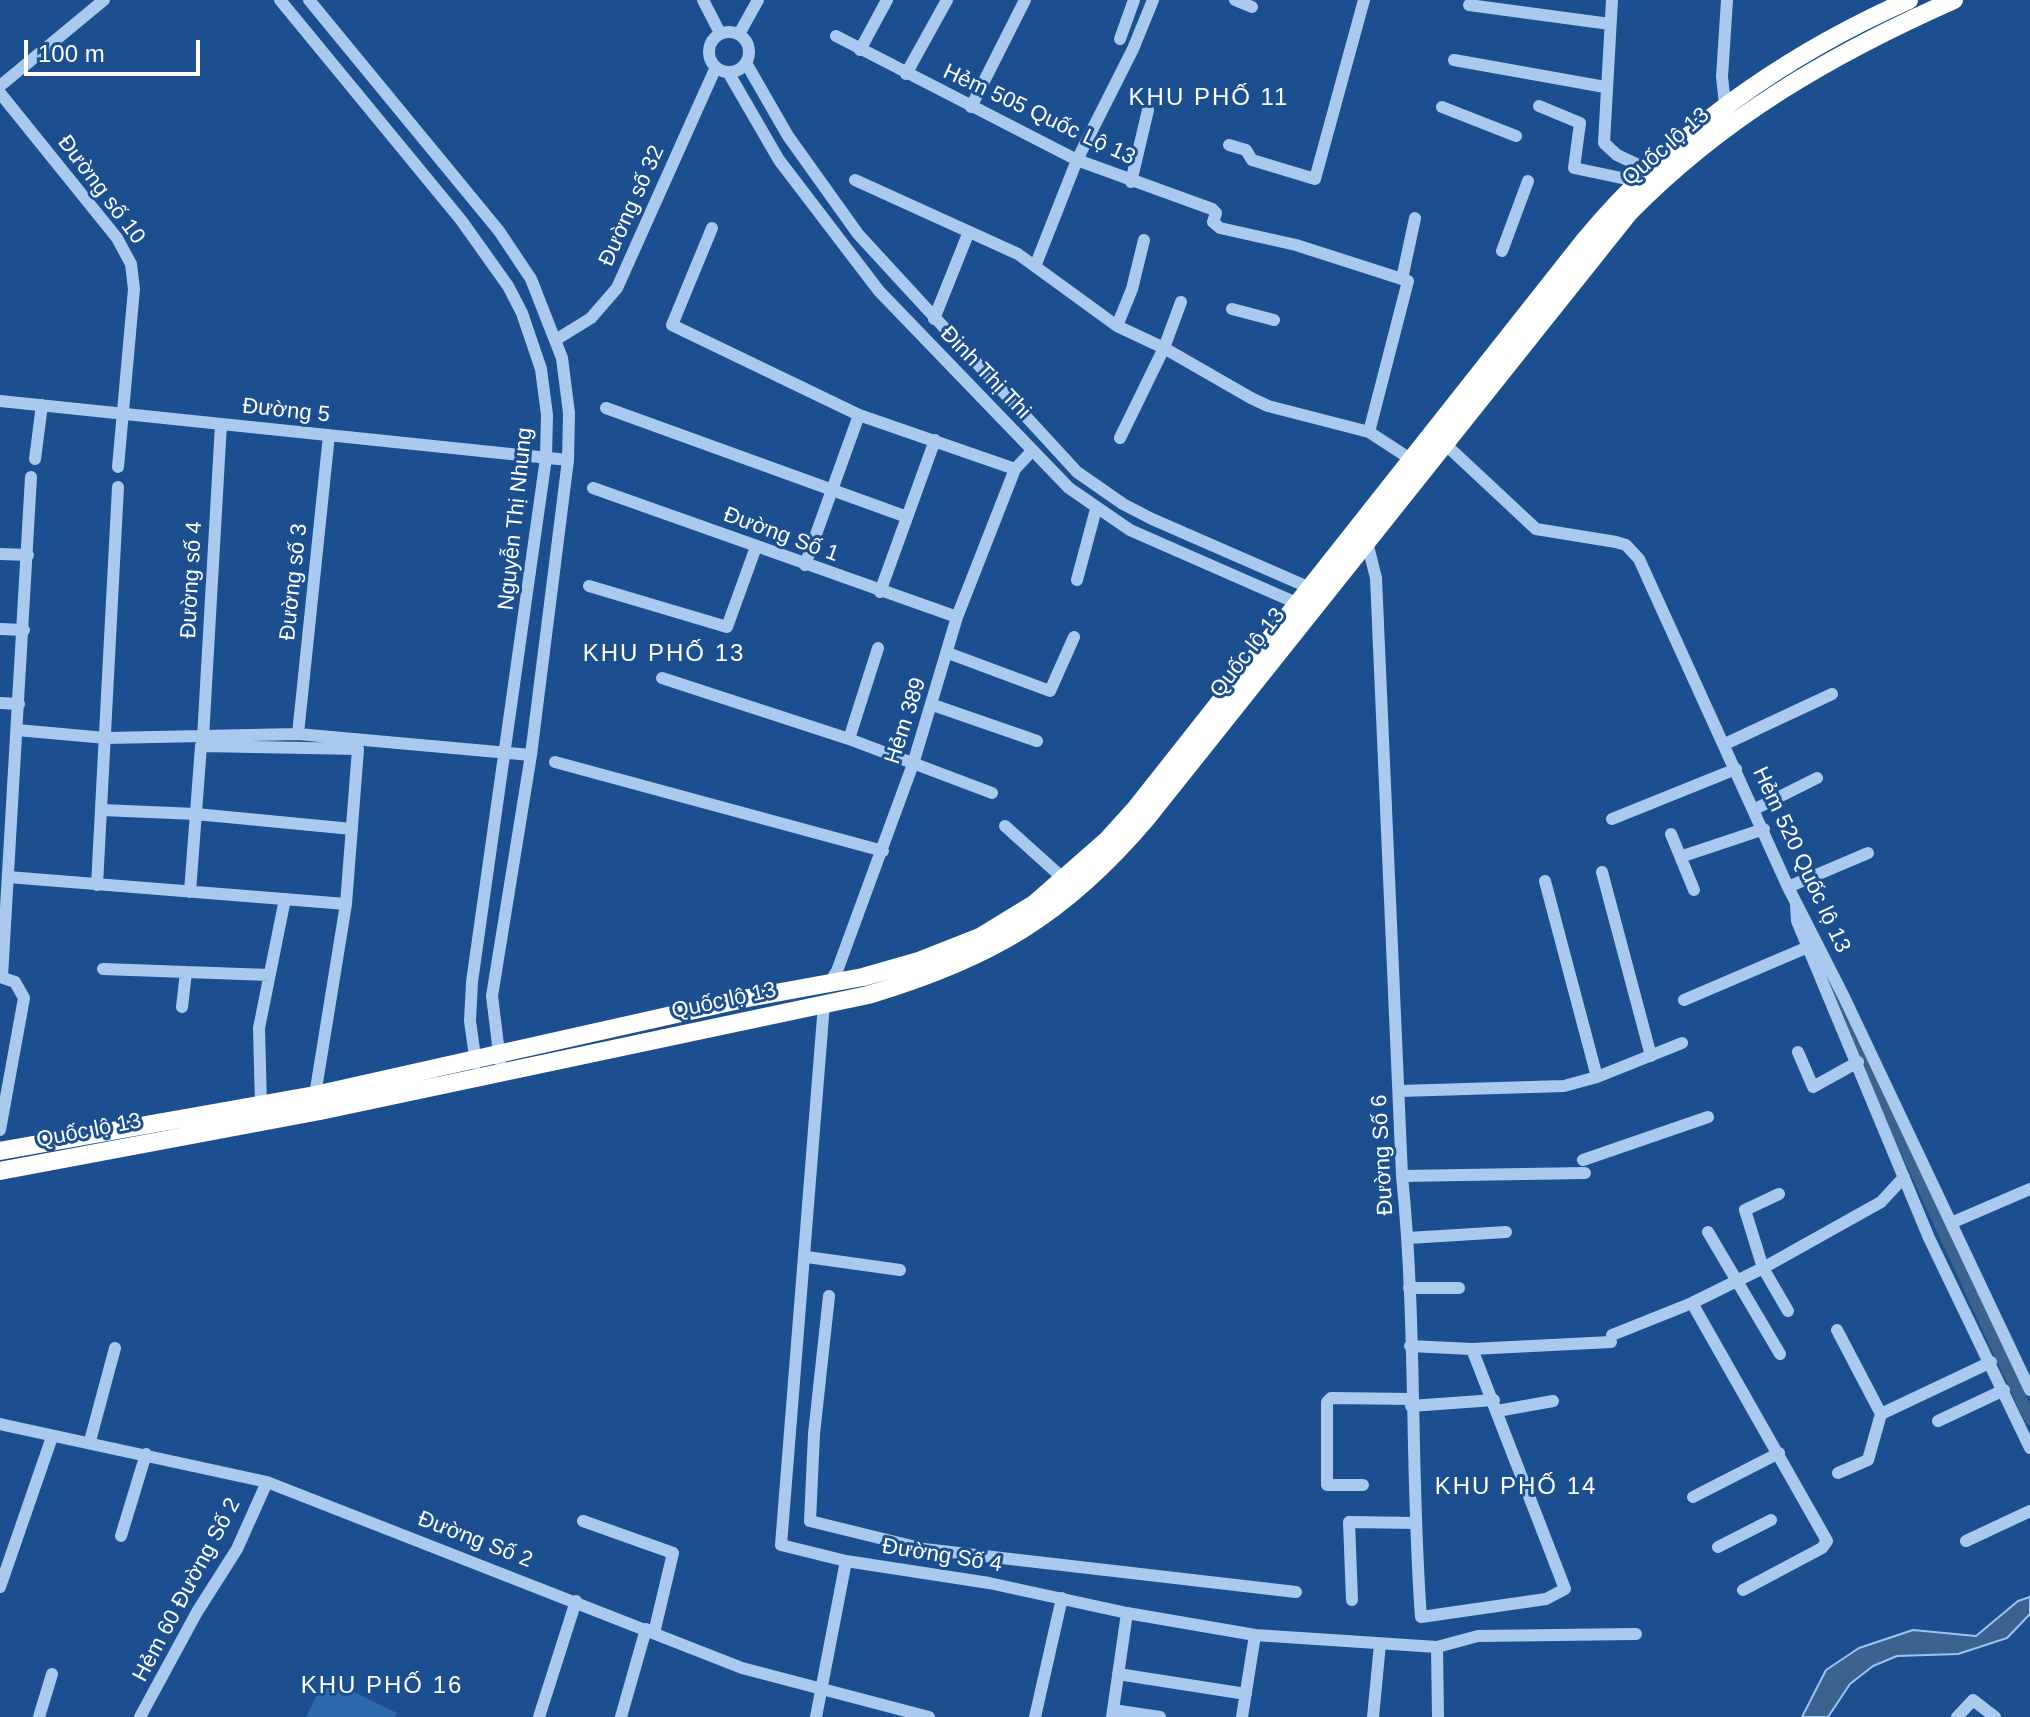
<!DOCTYPE html>
<meta charset="utf-8">
<style>
body{margin:0}
#map{position:relative;width:2030px;height:1717px;overflow:hidden;background:#1b4f8f;font-family:Arial,sans-serif}
canvas{display:block}
.scale{position:absolute;left:24px;top:40px;width:176px;height:36px;box-sizing:border-box;border:4px solid #fff;border-top:0;padding-left:10px;font-size:24px;line-height:28px;white-space:nowrap;color:#fff;-webkit-text-stroke:6px #1b4f8f;paint-order:stroke}
</style>
<div id="map">
<canvas width="2030" height="1717"></canvas>
<div class="scale">100 m</div>
</div>
<script>
const ctx = document.querySelector('canvas').getContext('2d');
ctx.lineJoin = 'round';
function fillPath(path, color) {
  ctx.fillStyle = color;
  ctx.fill(path, 'evenodd');
}
function trace(path, color, width, dash) {
  ctx.strokeStyle = color;
  ctx.lineWidth = width;
  ctx.lineCap = dash ? 'butt' : 'round';
  ctx.setLineDash(dash || []);
  ctx.stroke(path);
}
function write(font, color, halo, rows, align = 'center') {
  ctx.font = font + ' Arial,sans-serif';
  ctx.lineWidth = 6;
  ctx.setLineDash([]);
  ctx.textBaseline = 'middle';
  ctx.strokeStyle = halo;
  ctx.fillStyle = color;
  for (const [text, x, y, turn = 0] of rows) {
    ctx.save();
    ctx.translate(x, y);
    ctx.rotate((+turn || 0) * Math.PI / 180);
    ctx.textAlign = isNaN(turn) ? turn : align;
    if (halo) ctx.strokeText(text, 0, 0);
    ctx.fillText(text, 0, 0);
    ctx.restore();
  }
}
fillPath(new Path2D(`
 M 325,1678 L 397,1713 L 395,1717 L 306,1717 Z`), '#2e69ad');
const water = new Path2D(`
 M 2030,1597 L 2030,1614 L 2007,1638 L 1958,1654 L 1897,1656 L 1873,1666 L 1850,1684 L 1828,1717 L 1802,1717 L 1826,1670 L 1859,1648 L 1913,1630 L 1976,1636 L 2018,1601 Z`);
fillPath(water, '#3c6290');
trace(water, '#9cc4f0', 2);
trace(new Path2D(`
 M 1824,972 L 2030,1419`), '#3c6290', 12);
trace(new Path2D(`
 M 280,0 L 461,220 L 508,286 L 522,313 L 541,369 L 547,415 L 546,458 L 472,982 L 470,1021 L 476,1064
 M 309,0 L 499,231 L 531,279 L 562,358 L 569,413 L 568,460 L 531,755 L 492,996 L 500,1061
 M 703,0 L 720,33
 M 1235,0 L 1252,7
 M 1612,0 L 1604,143 L 1617,155 L 1649,170
 M 1469,5 L 1610,24
 M709 52a20 20 0 1 1 40 0a20 20 0 1 1-40 0Z
 M 739,34 L 758,0
 M 836,36 L 1077,160 L 1212,209 L 1216,213 L 1213,222 L 1220,228 L 1296,245 L 1402,279 L 1415,218
 M 1120,39 L 1134,0
 M 860,50 L 887,0
 M 1454,60 L 1605,87
 M 746,63 L 788,136 L 858,234 L 1077,472 L 1123,504 L 1152,519 L 1317,591
 M 728,72 L 779,160 L 879,291 L 1069,488 L 1130,530 L 1301,605
 M 906,74 L 947,0
 M 0,86 L 104,0
 M 0,93 L 117,238 L 131,264 L 134,289 L 118,467
 M 1725,104 L 1722,77 L 1727,0
 M 1539,106 L 1580,123 L 1574,168 L 1636,181
 M 971,107 L 1025,0
 M 1442,107 L 1516,136
 M 1229,145 L 1246,150 L 1252,160 L 1315,179 L 1364,0
 M 855,180 L 1018,254 L 1117,326 L 1164,348 L 1251,398 L 1268,406 L 1369,432 L 1412,460
 M 1131,182 L 1148,110
 M 712,228 L 672,325 L 859,415 L 1015,469 L 1032,451
 M 1502,251 L 1528,181
 M 1036,264 L 1077,160 L 1133,49 L 1153,0
 M 1232,309 L 1274,320
 M 934,319 L 968,234
 M 1117,326 L 1132,289 L 1144,240
 M 557,339 L 591,318 L 617,288 L 716,67
 M 0,401 L 568,460
 M 606,408 L 907,517
 M 1369,432 L 1408,281
 M 1120,438 L 1164,348 L 1181,302
 M 1445,444 L 1536,529 L 1616,542 L 1626,545 L 1639,559 L 1788,887 L 1844,997 L 2030,1390
 M 35,459 L 42,405
 M 593,488 L 957,617
 M 1367,542 L 1376,578 L 1402,1176 C 1417,1323 1410,1471 1421,1617 L 1546,1599 L 1565,1589 L 1472,1349
 M 0,554 L 28,555
 M 805,565 L 859,415
 M 1077,580 L 1096,509
 M 589,586 L 727,627 L 756,547
 M 880,592 L 935,440
 M 0,629 L 24,630
 M 948,653 L 1050,691 L 1074,637
 M 662,678 L 849,739 L 992,793
 M 0,703 L 19,704
 M 933,705 L 1037,741
 M 17,730 L 106,738 L 298,734 L 531,755
 M 298,734 L 329,435
 M 203,738 L 221,424
 M 849,739 L 878,648
 M 1725,744 L 1832,694
 M 555,762 L 883,851
 M 1755,809 L 1817,778
 M 102,810 L 196,814 L 352,829
 M 1612,819 L 1736,769
 M 1005,826 L 1065,880
 M 1671,834 L 1694,890
 M 1683,856 L 1764,829
 M 1602,872 L 1651,1056
 M 8,877 L 346,904
 M 1545,881 L 1597,1077
 M 97,885 L 118,487
 M 1788,887 L 1868,853
 M 190,892 L 201,746 L 358,749 L 346,904 L 315,1095
 M 1796,905 L 1797,921 L 1929,1238 L 2030,1448
 M 103,969 L 269,975
 M 0,977 L 15,982 L 24,998 L 0,1130
 M 2,977 L 31,477
 M 829,984 L 837,971 L 913,764 L 957,617 L 1015,469
 M 1684,1000 L 1808,947
 M 824,1004 L 781,1545 L 846,1561 L 989,1583 L 1127,1613 L 1255,1635 L 1437,1647 L 1478,1636 L 1636,1634
 M 182,1007 L 186,972
 M 1798,1052 L 1813,1087 L 1858,1062
 M 1400,1091 L 1564,1086 L 1597,1077 L 1682,1043
 M 261,1106 L 259,1028 L 285,899
 M 1583,1160 L 1708,1117
 M 1402,1176 L 1585,1173
 M 1779,1194 L 1745,1210 L 1763,1268 L 1788,1311
 M 1951,1223 L 2030,1189
 M 1708,1232 L 1780,1354
 M 1408,1238 L 1506,1232
 M 807,1257 L 900,1270
 M 1409,1288 L 1459,1288
 M 829,1296 L 814,1434 L 810,1521 L 924,1549 L 1296,1592
 M 1692,1303 L 1827,1541 L 1822,1548 L 1743,1590
 M 1837,1330 L 1881,1414 L 1868,1460 L 1838,1473
 M 1612,1335 L 1692,1303 L 1763,1268 L 1881,1202 L 1904,1177
 M 1410,1346 L 1472,1349 L 1611,1342
 M 1411,1406 L 1494,1400
 M 1497,1411 L 1553,1401
 M 1881,1414 L 1991,1362
 M 1938,1421 L 2004,1390
 M 0,1424 L 267,1482 L 742,1668 L 929,1717
 M 90,1441 L 115,1348
 M 1363,1485 L 1327,1485 L 1327,1402 L 1331,1398 L 1411,1399
 M 1693,1497 L 1779,1453
 M 583,1521 L 673,1553 L 654,1633
 M 121,1536 L 146,1454
 M 1966,1541 L 2030,1511
 M 1718,1547 L 1771,1520
 M 0,1587 L 52,1437
 M 1352,1600 L 1349,1522 L 1415,1523
 M 1437,1647 L 1438,1717
 M 1118,1674 L 1246,1694
 M 1113,1710 L 1160,1717
 M 39,1717 L 52,1674
 M 140,1717 L 197,1612 L 237,1549 L 267,1482
 M 539,1717 L 576,1601
 M 621,1717 L 646,1629
 M 816,1717 L 846,1561
 M 1035,1717 L 1062,1598
 M 1112,1717 L 1127,1613
 M 1242,1717 L 1255,1635
 M 1373,1717 L 1380,1644
 M 1957,1717 L 1973,1700 L 1995,1717`), '#a9c9ee', 12);
trace(new Path2D(`
 M 0,1151 L 315,1095 L 748,998 L 863,977 L 919,961 L 980,937 L 1034,904 L 1107,840 L 1135,809 L 1583,242 C 1673,134 1781,57 1909,0
 M 0,1171 L 320,1111 L 868,995 C 990,959 1065,915 1147,818 L 1629,213 C 1723,117 1832,54 1954,0`), '#fff', 18);
write('22px', '#fff', '#1b4f8f', [
 ["Hẻm 505 Quốc Lộ 13",1039,115,25],
 ["Quốc lộ 13",1666,147,-41],
 ["Đường số 10",101,190,53],
 ["Đường số 32",632,206,-66],
 ["Đinh Thị Thi",985,373,46],
 ["Đường 5",286,411,6],
 ["Nguyễn Thị Nhung",516,519,-84],
 ["Đường Số 1",781,535,20],
 ["Đường số 4",192,580,-87],
 ["Đường số 3",294,582,-84],
 ["Quốc lộ 13",1248,653,-52],
 ["Hẻm 389",906,721,-72],
 ["Hẻm 520 Quốc lộ 13",1801,860,65],
 ["Quốc lộ 13",724,1001,-12],
 ["Quốc lộ 13",89,1131,-11],
 ["Đường Số 6",1383,1155,-93],
 ["Đường Số 2",475,1540,21],
 ["Đường Số 4",942,1556,9],
 ["Hẻm 60 Đường Số 2",187,1590,-62]
]);
ctx.letterSpacing = '2px';
write('24px', '#fff', '#1b4f8f', [
 ["KHU PHỐ 11",1209,98],
 ["KHU PHỐ 13",664,654],
 ["KHU PHỐ 14",1516,1487],
 ["KHU PHỐ 16",382,1686]
]);
ctx.letterSpacing = '0px';
</script>
